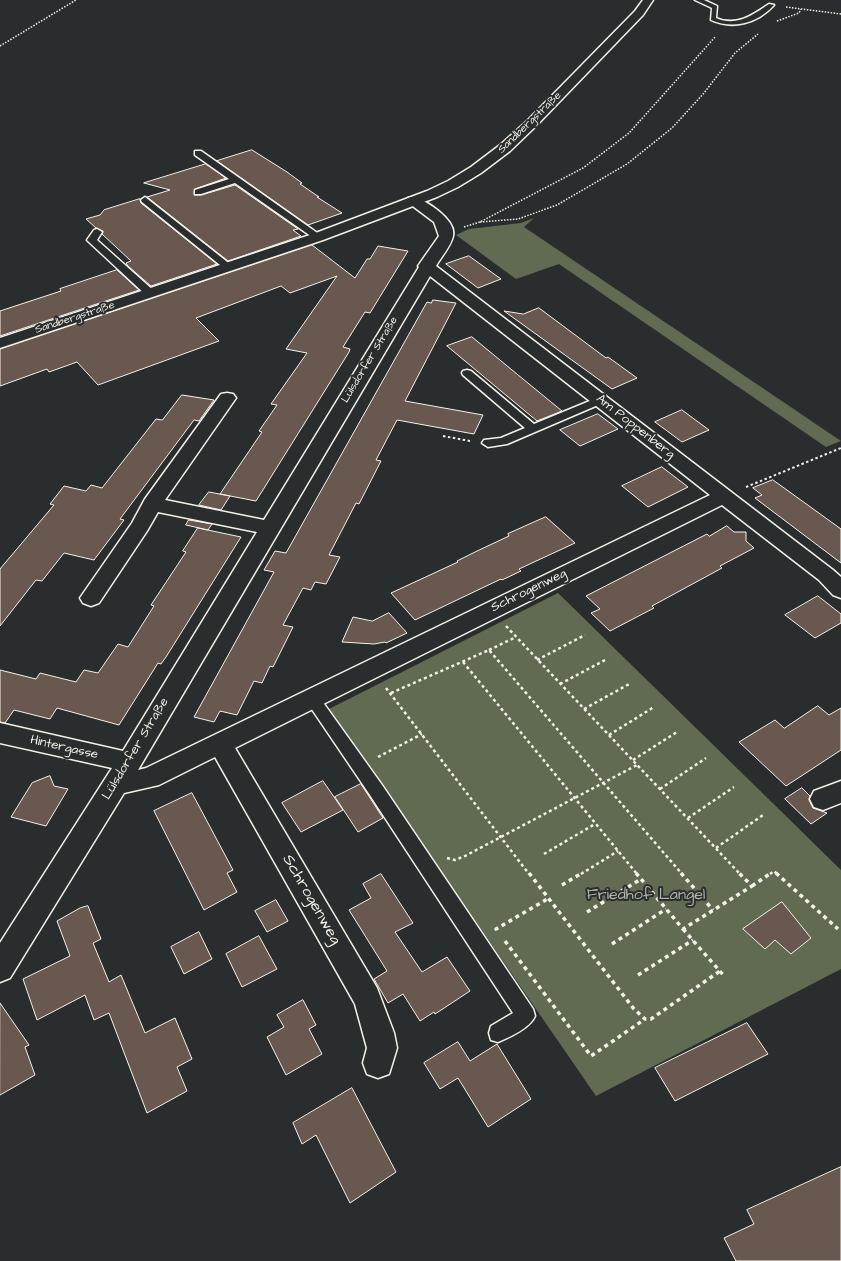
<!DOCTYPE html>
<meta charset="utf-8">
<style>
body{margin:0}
canvas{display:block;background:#2a2d2e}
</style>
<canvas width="841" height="1261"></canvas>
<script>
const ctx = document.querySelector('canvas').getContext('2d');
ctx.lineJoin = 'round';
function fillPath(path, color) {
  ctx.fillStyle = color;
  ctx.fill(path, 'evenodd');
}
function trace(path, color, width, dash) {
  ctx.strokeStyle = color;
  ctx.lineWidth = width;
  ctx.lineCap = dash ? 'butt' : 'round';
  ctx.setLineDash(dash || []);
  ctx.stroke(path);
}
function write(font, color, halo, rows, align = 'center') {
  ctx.font = font + ' "Architects Daughter",sans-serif';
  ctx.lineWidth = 4;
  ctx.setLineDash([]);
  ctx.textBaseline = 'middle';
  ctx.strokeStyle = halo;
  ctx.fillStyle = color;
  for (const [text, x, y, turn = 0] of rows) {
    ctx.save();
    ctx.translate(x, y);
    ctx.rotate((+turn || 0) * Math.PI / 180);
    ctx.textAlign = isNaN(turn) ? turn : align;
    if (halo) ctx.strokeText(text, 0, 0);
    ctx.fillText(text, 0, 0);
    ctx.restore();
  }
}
fillPath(new Path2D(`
 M 534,218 L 524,227 L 841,441 L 826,447 L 559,264 L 516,279 L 456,235 L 469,229 L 521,223 Z
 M 558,593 L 841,870 L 841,969 L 596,1096 L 329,709 Z`), '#616b52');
const building = new Path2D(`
 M 252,150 L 287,172 L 302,183 L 300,184 L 319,197 L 317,197 L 342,213 L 308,225 L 217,161 Z
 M 206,164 L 226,178 L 195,189 L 194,195 L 201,195 L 235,185 L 298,229 L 293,230 L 301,236 L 228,261 L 147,197 L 170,190 L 144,183 Z
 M 140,199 L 141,203 L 217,264 L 151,286 L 128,266 L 126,263 L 131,261 L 102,234 L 103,231 L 96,228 L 86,219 L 100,215 L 104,210 Z
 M 312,245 L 355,278 L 367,259 L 370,259 L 378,246 L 408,251 L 370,313 L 365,312 L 343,347 L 350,349 L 349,352 L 256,501 L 220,494 L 262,432 L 259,431 L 277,405 L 271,404 L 307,353 L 286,349 L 337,276 L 290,293 L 281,286 L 196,318 L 219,341 L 98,385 L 77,362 L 49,372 L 47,369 L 0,386 L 0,349 Z
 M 469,256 L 501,279 L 478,288 L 446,264 Z
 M 117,270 L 139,290 L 0,336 L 0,311 L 61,291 L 60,289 Z
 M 433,300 L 456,303 L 405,401 L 483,415 L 474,434 L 397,420 L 376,460 L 381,461 L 359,504 L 356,503 L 329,555 L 340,557 L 326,584 L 315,582 L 311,590 L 303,588 L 283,625 L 293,627 L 273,667 L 270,666 L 262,683 L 254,681 L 237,715 L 220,711 L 214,722 L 194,717 L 274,572 L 264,570 L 275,551 L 286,553 L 427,302 L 431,303 Z
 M 539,308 L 594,349 L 606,358 L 608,357 L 637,378 L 612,389 L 504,311 L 523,314 Z
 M 472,337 L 523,379 L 562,411 L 537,421 L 447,346 Z
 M 182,395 L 214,400 L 199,421 L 194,420 L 120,519 L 124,520 L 94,560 L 64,553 L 42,581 L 36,580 L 0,626 L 0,569 L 54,505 L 50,504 L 64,486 L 86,491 L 91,485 L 102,488 L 156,419 L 162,420 Z
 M 682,410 L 709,430 L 682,442 L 655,422 Z
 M 598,414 L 618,429 L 580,446 L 560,430 Z
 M 662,467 L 688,487 L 648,507 L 622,486 Z
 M 773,480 L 841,529 L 841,563 L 755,498 L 762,495 L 753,488 Z
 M 209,492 L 230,496 L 221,510 L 199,505 Z
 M 546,517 L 575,543 L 519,569 L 521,571 L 502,580 L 501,579 L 415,620 L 391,593 L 458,562 L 457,561 L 475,552 L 509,536 L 508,534 Z
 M 189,520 L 212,524 L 208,530 L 186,525 Z
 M 727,526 L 734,532 L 746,532 L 746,541 L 754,548 L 720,566 L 722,568 L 652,606 L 654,608 L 610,631 L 591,613 L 600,609 L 586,596 L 707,534 L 709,536 Z
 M 198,528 L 241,537 L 166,657 L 161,664 L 158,663 L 119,725 L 57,708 L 50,719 L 14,710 L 5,723 L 0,722 L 0,670 L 36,679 L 40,673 L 76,682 L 84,670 L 98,673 L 118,644 L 128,647 L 154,606 L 151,605 L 186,552 L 183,551 Z
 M 818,596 L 841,614 L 841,623 L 815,638 L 785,615 Z
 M 389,613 L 407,633 L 386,643 L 385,642 L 374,644 L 342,642 L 353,617 L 372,621 Z
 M 818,706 L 829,715 L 841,708 L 841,750 L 786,786 L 739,742 L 775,720 L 784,728 Z
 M 50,776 L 54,786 L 68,789 L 46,826 L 11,817 L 32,783 Z
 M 323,781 L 343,810 L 301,832 L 282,803 Z
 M 361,784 L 383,818 L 358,832 L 335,797 Z
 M 802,788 L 810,796 L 809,800 L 813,808 L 827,813 L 811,824 L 785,799 Z
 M 192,793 L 233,870 L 227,873 L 237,892 L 204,910 L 154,811 Z
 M 381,874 L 413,923 L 395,932 L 422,972 L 447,957 L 470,991 L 435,1014 L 434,1012 L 420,1021 L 403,994 L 388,1003 L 374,979 L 387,971 L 349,910 L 371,898 L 363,884 Z
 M 276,900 L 288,921 L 267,932 L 255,911 Z
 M 782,902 L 811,938 L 791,954 L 775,940 L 765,949 L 743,929 Z
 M 88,906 L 101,939 L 93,943 L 109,982 L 121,975 L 145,1033 L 175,1018 L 192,1059 L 177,1067 L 187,1091 L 147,1113 L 109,1013 L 94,1020 L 85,995 L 37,1020 L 23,979 L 70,956 L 57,921 L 80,908 Z
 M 199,932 L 212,959 L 184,974 L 171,947 Z
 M 259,936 L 277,969 L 242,987 L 226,954 Z
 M 303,1000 L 316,1025 L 309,1029 L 322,1054 L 286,1075 L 267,1037 L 284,1027 L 277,1015 Z
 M 0,1003 L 29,1045 L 25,1047 L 35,1075 L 0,1095 Z
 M 747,1023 L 768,1054 L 675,1101 L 655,1068 Z
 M 458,1042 L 470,1061 L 497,1044 L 531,1099 L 488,1127 L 458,1078 L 440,1089 L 424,1063 Z
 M 352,1088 L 396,1172 L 350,1203 L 316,1135 L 302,1144 L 293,1123 Z
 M 841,1167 L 841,1261 L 736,1261 L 724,1238 L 754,1224 L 747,1210 Z`);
fillPath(building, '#685850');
trace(building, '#f4f1e8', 1);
const lane = new Path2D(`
 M 695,0 L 704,0 L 717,6 L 716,18 C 736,27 753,15 769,4 L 774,5 C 758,23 733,30 711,20 L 712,8 Z
 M 195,151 L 201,151 L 323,237 L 321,239 L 315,239 L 235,183 L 201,194 L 195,194 L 195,190 L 229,179 L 195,155 Z
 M 145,197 L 231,265 L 233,267 L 231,269 L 225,269 L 142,202 L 141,200 Z
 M 97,229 L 102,232 L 97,240 L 154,291 L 155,293 L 154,295 L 146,295 L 89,242 L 87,240 L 94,230 Z
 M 467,370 L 471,371 L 534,424 L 597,398 L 601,397 L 607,400 L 605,402 L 507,444 L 488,447 L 482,443 L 484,440 L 501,438 L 525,428 L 463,375 L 462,373 L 463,371 Z
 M 312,692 L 317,694 L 382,785 L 533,1009 L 535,1016 C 530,1028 510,1037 498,1042 L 491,1040 L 489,1033 L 491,1026 L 513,1013 L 370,795 L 307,702 L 305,698 L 307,694 Z`);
const street = new Path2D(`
 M 413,197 C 426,200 457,220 453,236 C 451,246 441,257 436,266 L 833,570 L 841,577 L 841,598 L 833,595 L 819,580 L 722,505 L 235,748 L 377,988 L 394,1033 L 397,1048 L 389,1074 L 378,1078 L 367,1074 L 363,1063 L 367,1048 L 355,1004 L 215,757 L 159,785 L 124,793 L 10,978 L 0,982 L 0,943 L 112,768 L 0,743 L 0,723 L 123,751 L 257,532 L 158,512 L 147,531 L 99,603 L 91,606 L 83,603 L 80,598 L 132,523 L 145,499 L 221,394 L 227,393 L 233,394 L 236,398 L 165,500 L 264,520 L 419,267 L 418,266 L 439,236 L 434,222 L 406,201 L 408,198 ZM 430,276 L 710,495 L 146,768 L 138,770 Z
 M 841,781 L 841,803 L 823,810 L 814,807 L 810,799 L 814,791 Z`);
const secondary = new Path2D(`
 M 643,0 L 653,0 L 643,15 L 536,126 L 510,151 L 481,173 L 458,187 L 437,197 L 323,240 L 0,348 L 0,338 L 313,234 L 427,191 L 448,181 L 471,167 L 500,145 L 528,120 L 635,11 Z`);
trace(lane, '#f4f1e8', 3);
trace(street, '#f4f1e8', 3);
trace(secondary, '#f4f1e8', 3);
trace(new Path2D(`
 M 786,7 L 841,14
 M 777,21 L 799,13 L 801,9
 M 0,46 L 76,0
 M 480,222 L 518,219 L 557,205 L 627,164 L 672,128 L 704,93 L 735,53 L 758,34
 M 464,227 L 480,222 L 583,168 L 629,133 L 716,36`), '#f4f1e8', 1.5, [1.5, 1.5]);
trace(new Path2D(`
 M 443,436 L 470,441
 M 746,487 L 841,448`), '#f4f1e8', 2, [2.5, 2.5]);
trace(new Path2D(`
 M 506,626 L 740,874
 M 489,650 L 516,637
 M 537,660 L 585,635
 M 463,662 L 637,874
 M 560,684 L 607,659
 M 386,688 L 529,874
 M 391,693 L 489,650 L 682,874
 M 584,709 L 631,683
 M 609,735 L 654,707
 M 378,757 L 422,734
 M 633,760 L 677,732
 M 660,789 L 706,758
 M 688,818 L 734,787
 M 716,848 L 763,815
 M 544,854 L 595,824
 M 447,858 L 455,860 L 465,856 L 637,765
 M 581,874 L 618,851
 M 770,874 L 774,871 L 777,874`), '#f4f1e8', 2.5, [3, 3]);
trace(new Path2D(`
 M 529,873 L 634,1009 L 645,1019 L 651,1019 L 720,971
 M 636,873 L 683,929 L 752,886 L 739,873
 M 681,873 L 713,910
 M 776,873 L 838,929
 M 562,885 L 582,873
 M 752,886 L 771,873
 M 587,912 L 641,879
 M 683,929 L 725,977
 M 497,930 L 496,929 L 549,898
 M 505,941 L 591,1056 L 645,1019
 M 612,944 L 666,909
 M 638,975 L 693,940`), '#f4f1e8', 3.5, [4, 4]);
fillPath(lane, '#2a2d2e');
fillPath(street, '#2a2d2e');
fillPath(secondary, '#2a2d2e');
write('11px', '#f4f1e8', '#2a2d2e', [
 ["Sandbergstraße",530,123,-44],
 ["Sandbergstraße",75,318,-18],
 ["Lülsdorfer Straße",370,360,-59]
]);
write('13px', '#f4f1e8', '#2a2d2e', [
 ["Am Poppenberg",635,427,38],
 ["Schrogenweg",529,591,-26],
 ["Hintergasse",64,748,13],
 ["Lülsdorfer Straße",136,749,-59]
]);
write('16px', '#b2b5a4', '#2a2d2e', [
 ["Friedhof Langel",646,896]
]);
write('16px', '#f4f1e8', '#2a2d2e', [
 ["Schrogenweg",311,900,60]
]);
</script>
